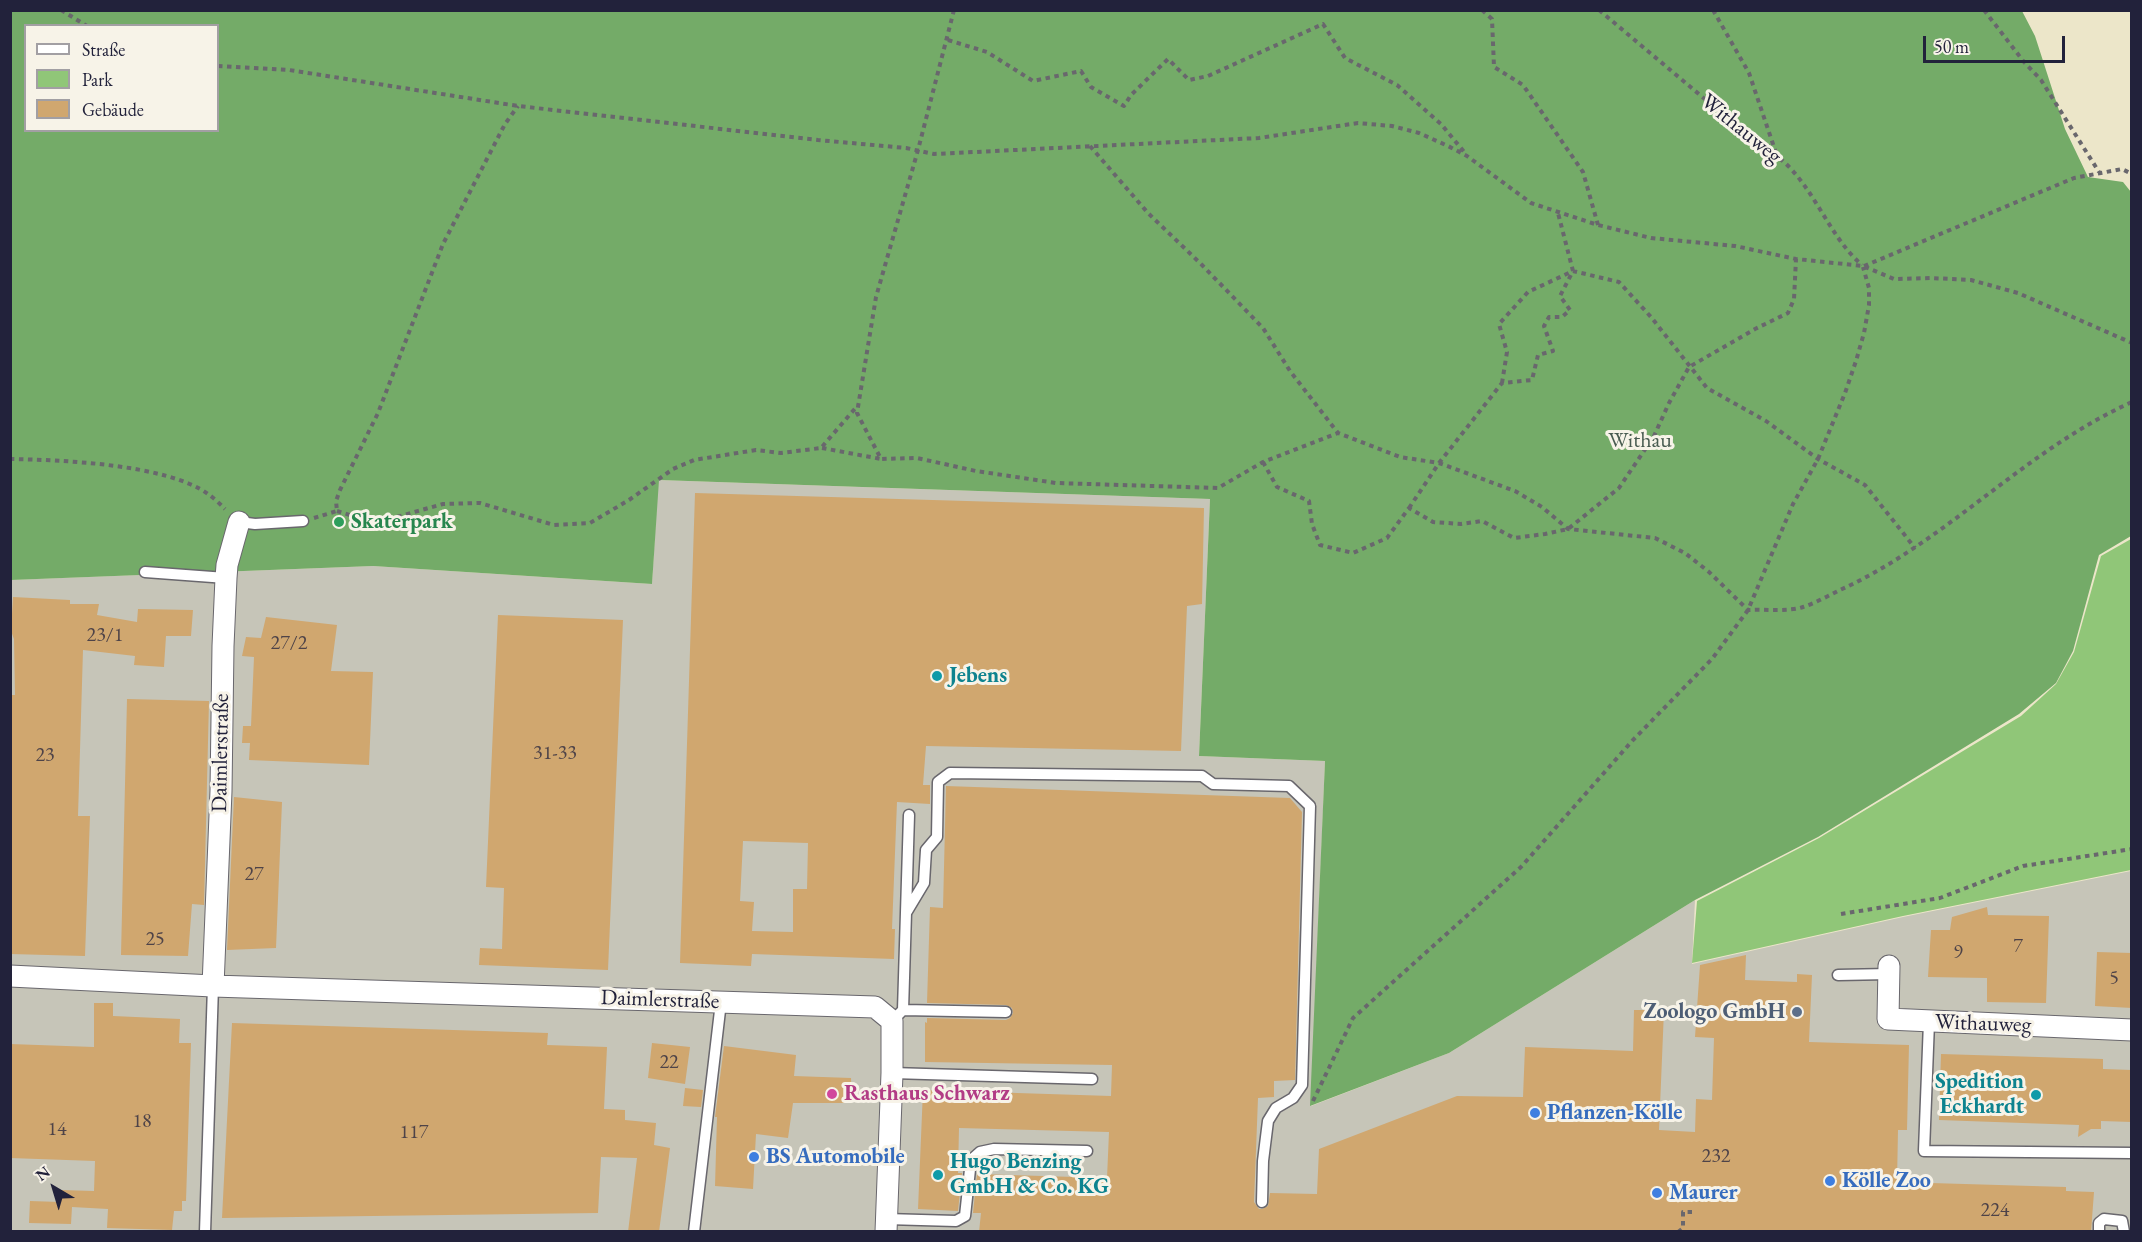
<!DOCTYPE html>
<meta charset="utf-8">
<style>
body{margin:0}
#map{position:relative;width:2142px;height:1242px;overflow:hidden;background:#ece6c9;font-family:"EB Garamond",serif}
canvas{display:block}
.frame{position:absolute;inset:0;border:12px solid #22223b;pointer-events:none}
.legend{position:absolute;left:24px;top:24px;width:195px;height:108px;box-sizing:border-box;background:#f7f3e8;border:2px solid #a29fa3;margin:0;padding:8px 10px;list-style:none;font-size:18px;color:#22223b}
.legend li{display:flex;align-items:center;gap:12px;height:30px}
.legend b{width:30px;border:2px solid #a29fa3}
.north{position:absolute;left:24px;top:1158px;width:60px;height:60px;-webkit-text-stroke:4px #f7f3e8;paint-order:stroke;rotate:322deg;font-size:16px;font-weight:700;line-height:24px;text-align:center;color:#22223b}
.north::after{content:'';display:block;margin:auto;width:21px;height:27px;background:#22223b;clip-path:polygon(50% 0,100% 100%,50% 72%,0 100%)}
.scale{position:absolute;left:1923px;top:36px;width:142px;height:27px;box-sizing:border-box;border:3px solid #22223b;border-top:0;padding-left:8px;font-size:18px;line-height:21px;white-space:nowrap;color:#22223b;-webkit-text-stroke:4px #f7f3e8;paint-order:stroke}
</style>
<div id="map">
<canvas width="2142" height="1242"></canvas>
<div class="frame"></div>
<ul class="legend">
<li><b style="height:8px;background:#fff"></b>Straße</li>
<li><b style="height:16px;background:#90c678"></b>Park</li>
<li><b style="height:16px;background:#d0a76f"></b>Gebäude</li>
</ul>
<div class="north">N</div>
<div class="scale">50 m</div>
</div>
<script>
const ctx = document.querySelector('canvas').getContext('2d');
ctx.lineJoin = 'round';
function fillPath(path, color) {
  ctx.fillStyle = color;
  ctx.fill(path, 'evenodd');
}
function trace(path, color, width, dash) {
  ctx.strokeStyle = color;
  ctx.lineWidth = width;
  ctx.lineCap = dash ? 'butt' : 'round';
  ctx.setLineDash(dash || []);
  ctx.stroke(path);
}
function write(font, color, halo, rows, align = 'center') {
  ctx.font = font + ' "EB Garamond",serif';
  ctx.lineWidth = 6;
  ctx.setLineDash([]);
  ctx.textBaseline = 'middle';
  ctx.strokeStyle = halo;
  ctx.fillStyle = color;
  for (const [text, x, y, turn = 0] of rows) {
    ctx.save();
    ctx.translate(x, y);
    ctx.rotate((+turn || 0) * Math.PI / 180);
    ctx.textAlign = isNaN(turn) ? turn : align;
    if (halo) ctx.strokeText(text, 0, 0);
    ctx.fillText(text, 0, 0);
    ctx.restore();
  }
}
fillPath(new Path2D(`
 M 658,480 L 1210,499 L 1199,756 L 1325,761 L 1311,1106 L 1449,1053 L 1695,900 L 1692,964 L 1903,917 L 2131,871 L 2131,1231 L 11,1231 L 10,580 L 373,566 L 652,584 Z`), '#c6c5b8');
fillPath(new Path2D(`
 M 2131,539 L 2131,870 L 1903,916 L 1692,963 L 1697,901 L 1819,838 L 2021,716 L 2056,684 L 2074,652 L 2101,556 Z`), '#90c678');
fillPath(new Path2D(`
 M 10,11 L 2022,11 L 2035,36 L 2065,129 L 2088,177 L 2123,182 L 2131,192 L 2131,536 L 2099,555 L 2073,651 L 2056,683 L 2019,714 L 1818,837 L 1695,900 L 1449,1053 L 1310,1106 L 1325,761 L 1199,756 L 1210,499 L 659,480 L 652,584 L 373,566 L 11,580 ZM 26,26 L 218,26 L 218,130 L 26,130 Z`), '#74ab68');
fillPath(new Path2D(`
 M 695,493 L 1204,508 L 1202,604 L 1187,606 L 1181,751 L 926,746 L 923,785 L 930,785 L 930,804 L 897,802 L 892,929 L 895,929 L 894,959 L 752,954 L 751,966 L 680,963 ZM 743,841 L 808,843 L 807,889 L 793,889 L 793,932 L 752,931 L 754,902 L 740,901 Z
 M 13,597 L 70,600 L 70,604 L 99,604 L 97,615 L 137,622 L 138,609 L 193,610 L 191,636 L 166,636 L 164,667 L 134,665 L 135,656 L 83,650 L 78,816 L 90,816 L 85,956 L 10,954 L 10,695 L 15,695 L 14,639 L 11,631 Z
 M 498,615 L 623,620 L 608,970 L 479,965 L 480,948 L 502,949 L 504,888 L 486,887 Z
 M 266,617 L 337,625 L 331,671 L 373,672 L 369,765 L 249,760 L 250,743 L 242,743 L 243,726 L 251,726 L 254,657 L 242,656 L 246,637 L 261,638 Z
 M 127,699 L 209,701 L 204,905 L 192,904 L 188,956 L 121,955 Z
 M 946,786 L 1290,798 L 1302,812 L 1295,1080 L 1274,1081 L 1274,1097 L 1258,1098 L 1254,1202 L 1259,1209 L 1262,1209 L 1268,1206 L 1270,1193 L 1317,1194 L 1319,1149 L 1457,1096 L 1523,1097 L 1525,1047 L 1633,1051 L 1634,1010 L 1664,1010 L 1659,1130 L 1695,1132 L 1696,1099 L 1712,1100 L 1714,1038 L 1695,1037 L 1700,965 L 1746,955 L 1745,980 L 1797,982 L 1797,974 L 1812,975 L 1809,1042 L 1909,1045 L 1907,1130 L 1898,1130 L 1897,1182 L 2066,1187 L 2066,1191 L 2094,1192 L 2091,1232 L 979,1232 L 981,1213 L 973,1213 L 977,1174 L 1107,1178 L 1109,1132 L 959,1128 L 958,1173 L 962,1173 L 958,1211 L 918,1209 L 923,1090 L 1111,1096 L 1112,1065 L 925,1062 L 925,1022 L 927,1023 L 927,1018 L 1006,1020 L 1010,1018 L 1013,1013 L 1012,1008 L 1006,1005 L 927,1003 L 930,907 L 943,908 Z
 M 234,797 L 282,802 L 276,948 L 227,950 Z
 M 1987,907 L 1988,915 L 2049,916 L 2046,1003 L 1987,1002 L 1987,978 L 1928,977 L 1931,930 L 1950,930 L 1952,917 Z
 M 2097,952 L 2132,953 L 2132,1008 L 2095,1006 Z
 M 94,1003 L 113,1003 L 113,1016 L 180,1019 L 179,1043 L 191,1043 L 186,1201 L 182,1201 L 182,1211 L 174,1211 L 172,1230 L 107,1228 L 108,1209 L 72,1207 L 71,1224 L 29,1223 L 30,1201 L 60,1202 L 60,1190 L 94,1191 L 95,1161 L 10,1158 L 10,1044 L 94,1047 Z
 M 232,1023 L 548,1033 L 547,1045 L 607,1047 L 604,1109 L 625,1110 L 625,1120 L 656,1123 L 654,1145 L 670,1148 L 659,1232 L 628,1232 L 637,1158 L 601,1157 L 598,1213 L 222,1218 Z
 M 652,1043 L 690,1047 L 685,1084 L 648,1078 Z
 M 724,1046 L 796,1055 L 794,1076 L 851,1078 L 852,1103 L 793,1103 L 788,1138 L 756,1134 L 753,1189 L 715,1186 L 717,1117 L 715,1117 Z
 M 1941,1054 L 2103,1059 L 2103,1069 L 2132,1070 L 2132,1122 L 2101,1121 L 2101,1129 L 2091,1129 L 2078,1137 L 2079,1125 L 1939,1120 Z
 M 685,1088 L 703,1090 L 701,1107 L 683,1106 Z`), '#d0a76f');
const service = new Path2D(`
 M 239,522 L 255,524 L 303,521
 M 145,572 L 226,578
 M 906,913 L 924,883 L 926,850 L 937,837 L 938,782 L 950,773 L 1202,776 L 1213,784 L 1289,786 L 1310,806 L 1302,1085 L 1293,1098 L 1276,1108 L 1268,1121 L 1263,1161 L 1262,1202
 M 1838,975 L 1889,974
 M 903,1010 L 1006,1012
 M 892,1021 L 903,1010 L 909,815
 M 1929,1022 L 1924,1151 L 2132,1153
 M 892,1073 L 1092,1079
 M 886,1219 L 956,1221 L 965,1216 L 971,1160 L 980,1152 L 994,1149 L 1087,1151
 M 205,1232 L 213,986
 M 694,1232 L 721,1002
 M 2099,1232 L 2099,1223 L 2104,1219 L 2122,1221 L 2124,1232`);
const minor = new Path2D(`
 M 1889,966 L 1888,1019 L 2132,1030
 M 10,976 L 213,986 L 875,1007 L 892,1021 L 892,1073 L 886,1232
 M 213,986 L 221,791 L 223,646 L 226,578 L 227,565 L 239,522`);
trace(service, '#69676d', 13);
trace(minor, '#69676d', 23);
trace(new Path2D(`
 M 61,10 L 87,26
 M 954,10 L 918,150 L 876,297 L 857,413 L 881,459 L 917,458 L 976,471 L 1056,483 L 1218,488 L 1263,462 L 1338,433
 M 1482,10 L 1492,19 L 1494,67 L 1523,85 L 1583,172 L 1598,225
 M 1599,10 L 1763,148 C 1809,169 1825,234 1862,265
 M 1713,10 L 1749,73 L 1776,153
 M 1984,10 L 2024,62 L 2041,80 L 2099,172
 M 948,40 L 987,52 L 1033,81 L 1081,71 L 1091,87 L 1124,106 L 1131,95 L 1168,59 L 1189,80 L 1208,76 L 1323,24 L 1345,58 L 1397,85 L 1441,124 L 1465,153
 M 218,66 L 289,70 L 518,106 L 818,140 L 906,148 L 934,154 L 1259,138 L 1358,123 L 1392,126 L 1419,133 L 1448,146 L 1467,156 L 1531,203 L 1598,225 L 1651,238 L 1735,246 L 1796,259 L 1863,266 L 1894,279 L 1931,278 L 1971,280 L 2018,293 L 2132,343
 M 1090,146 L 1148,213 L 1202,265 L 1263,328 L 1290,371 L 1338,433 L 1400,457 L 1439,463 L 1515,491 L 1542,507 L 1568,529 L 1655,538 L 1685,553 L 1709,572 L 1748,610 C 1764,609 1788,612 1803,607 C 1815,603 1828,596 1840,590 C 1946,542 2025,450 2132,402
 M 1864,266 L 2074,178 L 2122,169 L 2132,174
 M 1502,383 L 1507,352 L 1499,324 L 1528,292 L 1573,271 L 1619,282 L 1651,317 L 1707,388 L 1766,421 L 1818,459 L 1865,485 L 1915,548
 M 822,448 L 881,459
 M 10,459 C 62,460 166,464 208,494 C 214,498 220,504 225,509
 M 1263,462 L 1277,487 L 1309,501 L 1312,524 L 1320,545 L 1353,553 L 1387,538 L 1409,508 L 1433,522 L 1461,524 L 1482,521 L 1514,538 L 1545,534 L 1568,529 L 1619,488 L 1654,436 L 1669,403 L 1689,367 L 1755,329 L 1788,313 L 1794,299 L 1796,259
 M 1409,508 L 1439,463 L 1502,383 L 1532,380 L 1538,355 L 1553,351 L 1544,326 L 1549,317 L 1562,317 L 1570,310 L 1560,296 L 1573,271 L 1558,213
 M 337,511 L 375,523 L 443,504 L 480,503 L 554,525 L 590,523 L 629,500 L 673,469 L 694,460 L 756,450 L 781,453 L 821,448 L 859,404
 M 314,518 L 337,511 L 336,501 L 340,490 L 378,413 L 443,244 L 505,124 L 518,106
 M 1841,914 L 1940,898 L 2023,866 L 2132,849
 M 1313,1101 L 1353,1018 L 1521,867 L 1633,740 L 1712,659 L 1748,610 L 1793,504 L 1818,459 L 1845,393 L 1856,361 L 1864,333 L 1869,305 L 1869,288 L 1863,267
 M 1678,1232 L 1683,1228 L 1683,1212 L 1692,1212`), '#69676d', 4, [4.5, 4.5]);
trace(service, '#fff', 10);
trace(minor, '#fff', 21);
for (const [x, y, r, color] of [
 [339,522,6,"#2e9e5b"],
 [937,676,6,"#0f9aa8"],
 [1797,1012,6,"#5c6f8a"],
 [832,1094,6,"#d1479c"],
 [2036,1095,6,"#0f9aa8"],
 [1535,1113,6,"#3f7fe0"],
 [754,1157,6,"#3f7fe0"],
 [938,1175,6,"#0f9aa8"],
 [1830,1181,6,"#3f7fe0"],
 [1657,1193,6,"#3f7fe0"]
]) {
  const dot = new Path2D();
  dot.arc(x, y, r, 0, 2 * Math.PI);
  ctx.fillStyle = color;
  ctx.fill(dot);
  trace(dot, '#f7f3e8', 2);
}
write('20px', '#4e4348', null, [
 ["23/1",105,636],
 ["27/2",289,644],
 ["31-33",555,754],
 ["23",45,756],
 ["27",254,875],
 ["25",155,940],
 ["7",2018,947],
 ["9",1958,953],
 ["5",2114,979],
 ["22",669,1063],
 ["18",142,1122],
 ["14",57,1130],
 ["117",414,1133],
 ["232",1716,1157],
 ["224",1995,1211]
]);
write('22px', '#22223b', '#f7f3e8', [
 ["Withauweg",1741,129,39],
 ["Daimlerstraße",221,753,-89],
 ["Daimlerstraße",660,1000,2],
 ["Withauweg",1983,1024,2]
]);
write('22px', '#485b50', '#f7f3e8', [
 ["Withau",1640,441]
]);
write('bold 22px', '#27864d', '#f7f3e8', [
 ["Skaterpark",351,522]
], 'left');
write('bold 22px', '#0d838f', '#f7f3e8', [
 ["Jebens",949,676],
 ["Spedition",2024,1082,"right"],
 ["Eckhardt",2024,1107,"right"],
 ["Hugo Benzing",950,1162],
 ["GmbH & Co. KG",950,1187]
], 'left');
write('bold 22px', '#4e5e75', '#f7f3e8', [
 ["Zoologo GmbH",1785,1012]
], 'right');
write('bold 22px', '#b23c85', '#f7f3e8', [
 ["Rasthaus Schwarz",844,1094]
], 'left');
write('bold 22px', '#366cbe', '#f7f3e8', [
 ["Pflanzen-Kölle",1547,1113],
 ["BS Automobile",766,1157],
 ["Kölle Zoo",1842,1181],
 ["Maurer",1669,1193]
], 'left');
</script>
